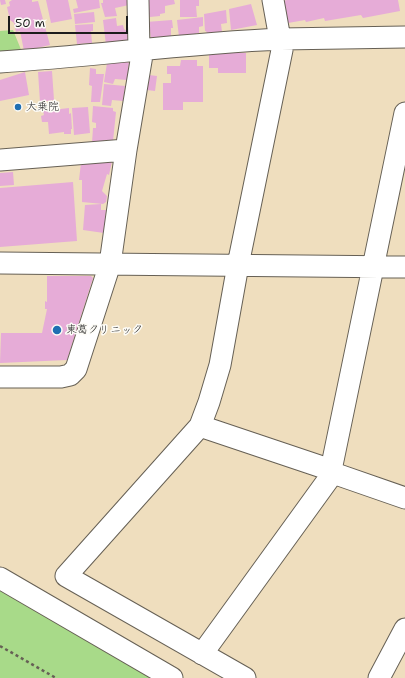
<!DOCTYPE html>
<meta charset="utf-8">
<style>
body{margin:0}
#map{position:relative;width:405px;height:678px;overflow:hidden;background:#efdebe;font-family:"Shantell Sans",sans-serif}
canvas{display:block}
.scale{position:absolute;left:8px;top:16px;width:120px;height:18px;box-sizing:border-box;border:2px solid #1c1c1c;border-top:0;padding-left:5px;font-size:12px;line-height:14px;white-space:nowrap;color:#1c1c1c;-webkit-text-stroke:3px #fdfcf7;paint-order:stroke}
</style>
<div id="map">
<canvas width="405" height="678"></canvas>
<div class="scale">50 m</div>
</div>
<script>
const ctx = document.querySelector('canvas').getContext('2d');
ctx.lineJoin = 'round';
function fillPath(path, color) {
  ctx.fillStyle = color;
  ctx.fill(path, 'evenodd');
}
function trace(path, color, width, dash) {
  ctx.strokeStyle = color;
  ctx.lineWidth = width;
  ctx.lineCap = dash ? 'butt' : 'round';
  ctx.setLineDash(dash || []);
  ctx.stroke(path);
}
function write(font, color, halo, rows, align = 'center') {
  ctx.font = font + ' "Shantell Sans","Klee One",sans-serif';
  ctx.lineWidth = 3;
  ctx.setLineDash([]);
  ctx.textBaseline = 'middle';
  ctx.strokeStyle = halo;
  ctx.fillStyle = color;
  for (const [text, x, y, turn = 0] of rows) {
    ctx.save();
    ctx.translate(x, y);
    ctx.rotate((+turn || 0) * Math.PI / 180);
    ctx.textAlign = isNaN(turn) ? turn : align;
    if (halo) ctx.strokeText(text, 0, 0);
    ctx.fillText(text, 0, 0);
    ctx.restore();
  }
}
fillPath(new Path2D(`
 M 13,30 L 22,52 L 0,55 L 0,31 Z
 M 0,583 L 168,678 L 0,678 Z`), '#a8da89');
fillPath(new Path2D(`
 M 0,0 L 5,0 L 6,4 L 1,5 Z
 M 12,0 L 32,0 L 32,2 L 38,1 L 50,45 L 24,51 L 20,31 L 16,32 L 14,23 L 10,20 L 7,7 L 10,6 L 9,2 Z
 M 46,0 L 68,0 L 72,19 L 51,23 Z
 M 76,0 L 99,0 L 100,8 L 74,13 L 73,9 L 78,8 Z
 M 103,0 L 128,0 L 129,5 L 115,8 L 117,16 L 105,17 L 101,3 L 103,3 Z
 M 145,0 L 174,0 L 175,4 L 165,6 L 165,13 L 160,14 L 160,16 L 150,17 Z
 M 180,0 L 199,0 L 199,6 L 196,6 L 197,17 L 180,17 Z
 M 287,0 L 398,0 L 400,11 L 363,18 L 361,15 L 325,21 L 324,18 L 306,22 L 305,20 L 288,23 L 283,1 Z
 M 251,4 L 257,25 L 231,30 L 229,9 Z
 M 226,10 L 227,23 L 221,24 L 222,32 L 207,33 L 206,31 L 205,31 L 204,14 Z
 M 94,12 L 95,22 L 75,24 L 74,14 Z
 M 203,17 L 203,26 L 199,27 L 199,33 L 196,33 L 196,36 L 179,37 L 177,20 Z
 M 116,18 L 117,26 L 123,25 L 124,29 L 128,32 L 129,39 L 128,42 L 106,45 L 103,20 Z
 M 172,20 L 173,28 L 171,28 L 171,39 L 151,40 L 150,31 L 147,31 L 146,22 Z
 M 93,24 L 93,31 L 91,31 L 92,43 L 77,44 L 75,25 Z
 M 235,52 L 235,53 L 246,53 L 246,73 L 218,73 L 218,68 L 209,68 L 209,53 Z
 M 181,60 L 197,60 L 197,66 L 203,66 L 203,102 L 183,102 L 183,110 L 163,110 L 163,83 L 171,83 L 171,74 L 167,74 L 167,66 L 180,66 Z
 M 127,62 L 129,63 L 127,80 L 115,79 L 113,84 L 104,82 L 107,63 Z
 M 90,68 L 96,69 L 96,74 L 104,74 L 100,102 L 91,102 L 92,86 L 89,85 Z
 M 52,71 L 54,100 L 40,102 L 38,72 Z
 M 25,72 L 29,95 L 0,101 L 0,80 Z
 M 149,75 L 157,76 L 155,91 L 147,90 Z
 M 104,84 L 125,86 L 123,101 L 112,100 L 111,106 L 102,105 Z
 M 93,106 L 113,108 L 113,111 L 116,112 L 113,141 L 104,140 L 103,144 L 92,143 L 93,128 L 96,128 L 96,123 L 92,122 Z
 M 88,107 L 90,133 L 74,135 L 72,108 Z
 M 69,108 L 69,114 L 71,113 L 72,129 L 71,129 L 71,134 L 64,134 L 64,132 L 49,134 L 48,122 L 42,122 L 41,116 L 44,115 L 43,111 Z
 M 112,161 L 109,175 L 107,174 L 102,191 L 107,196 L 106,202 L 103,204 L 82,202 L 82,180 L 79,180 L 81,163 L 93,164 L 93,162 Z
 M 13,172 L 14,185 L 0,186 L 0,173 Z
 M 73,182 L 77,241 L 0,247 L 0,188 Z
 M 101,204 L 101,210 L 106,210 L 105,220 L 108,223 L 107,228 L 104,231 L 104,233 L 83,230 L 85,205 Z
 M 47,276 L 91,276 L 93,278 L 67,360 L 0,363 L 1,333 L 42,333 L 47,309 L 45,309 L 45,301 L 47,302 Z`), '#e6acd7');
const minor = new Path2D(`
 M 138,0 L 139,50
 M 0,62 C 94,56 187,43 281,39 C 322,38 364,38 405,37
 M 0,160 L 126,150
 M 0,263 L 405,267
 M 0,377 L 61,377 L 70,375 L 76,369 L 110,264 L 126,150 L 143,49
 M 200,426 L 331,470 L 333,473 L 405,498
 M 331,470 L 405,113
 M 0,578 L 172,678
 M 202,654 L 333,473
 M 245,678 L 66,576 L 200,426 L 209,402 L 220,365 L 238,265 L 282,50 L 273,0
 M 379,678 L 405,629`);
trace(minor, '#666055', 23);
trace(new Path2D(`
 M 0,646 L 56,678`), '#666055', 2.5, [3, 3]);
trace(minor, '#fff', 21);
for (const [x, y, r, color] of [
 [18,107,4,"#1f6fb2"],
 [57,330,5,"#1f6fb2"]
]) {
  const dot = new Path2D();
  dot.arc(x, y, r, 0, 2 * Math.PI);
  ctx.fillStyle = color;
  ctx.fill(dot);
  trace(dot, '#fdfcf7', 1.5);
}
write('11px', '#1c1c1c', '#fdfcf7', [
 ["大乗院",26,107],
 ["東葛クリニック",66,330]
], 'left');
</script>
